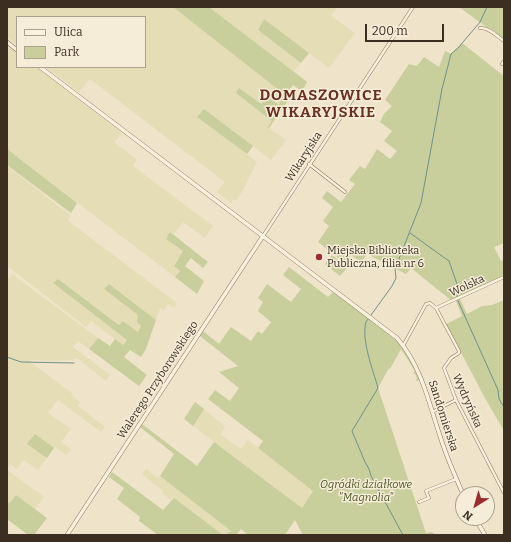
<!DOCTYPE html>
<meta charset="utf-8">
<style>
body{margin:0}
#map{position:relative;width:511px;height:542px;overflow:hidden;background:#efe3c9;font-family:Bitter,serif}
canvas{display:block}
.frame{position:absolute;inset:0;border:8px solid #3c2e21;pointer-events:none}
.legend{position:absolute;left:16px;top:16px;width:130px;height:52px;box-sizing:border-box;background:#f6edd9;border:1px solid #aca18f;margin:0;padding:5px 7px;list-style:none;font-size:12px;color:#3c2e21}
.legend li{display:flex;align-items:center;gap:8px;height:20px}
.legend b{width:20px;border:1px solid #aca18f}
.north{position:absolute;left:455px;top:486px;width:40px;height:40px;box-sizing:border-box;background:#f6edd9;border:1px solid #aca18f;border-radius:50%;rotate:217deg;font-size:11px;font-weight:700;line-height:16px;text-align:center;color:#3c2e21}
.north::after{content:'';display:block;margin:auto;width:14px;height:18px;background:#9b2d2e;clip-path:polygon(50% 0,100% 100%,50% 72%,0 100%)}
.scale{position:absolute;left:365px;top:24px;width:79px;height:18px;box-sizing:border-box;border:2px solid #3c2e21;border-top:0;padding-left:5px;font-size:12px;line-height:14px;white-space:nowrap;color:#3c2e21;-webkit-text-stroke:3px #f6edd9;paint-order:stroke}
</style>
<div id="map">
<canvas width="511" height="542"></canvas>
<div class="frame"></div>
<ul class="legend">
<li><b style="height:5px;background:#f9f1dd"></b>Ulica</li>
<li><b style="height:11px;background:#c8ce9c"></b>Park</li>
</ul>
<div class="north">N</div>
<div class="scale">200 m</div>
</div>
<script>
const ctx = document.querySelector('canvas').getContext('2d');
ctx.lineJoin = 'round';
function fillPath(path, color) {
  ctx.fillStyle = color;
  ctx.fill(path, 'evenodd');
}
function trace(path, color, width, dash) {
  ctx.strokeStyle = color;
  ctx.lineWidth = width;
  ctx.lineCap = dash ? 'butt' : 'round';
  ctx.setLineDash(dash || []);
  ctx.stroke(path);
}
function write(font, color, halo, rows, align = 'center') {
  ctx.font = font + ' Bitter,serif';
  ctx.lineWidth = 3;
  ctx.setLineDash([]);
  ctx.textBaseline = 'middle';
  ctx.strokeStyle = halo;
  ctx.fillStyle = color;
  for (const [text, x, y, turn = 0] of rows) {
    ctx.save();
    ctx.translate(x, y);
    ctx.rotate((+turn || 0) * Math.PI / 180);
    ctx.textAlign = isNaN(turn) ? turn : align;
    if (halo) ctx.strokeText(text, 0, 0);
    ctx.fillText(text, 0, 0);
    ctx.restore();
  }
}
fillPath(new Path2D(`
 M 7,7 L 173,7 L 183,15 L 269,53 L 209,7 L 338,7 L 331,16 L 355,33 L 329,68 L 264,19 L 258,30 L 301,63 L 294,71 L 307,82 L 302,91 L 293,85 L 285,95 L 289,99 L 269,128 L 286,140 L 271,160 L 204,109 L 197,116 L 257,162 L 241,194 L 236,201 L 233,199 L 231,203 L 217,192 L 225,182 L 90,79 L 79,92 L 46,67 L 145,67 L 145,17 L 17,17 L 17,45 L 7,37 Z
 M 10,47 L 17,52 L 17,67 L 36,67 L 122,133 L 114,142 L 137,160 L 133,166 L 213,226 L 205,238 L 183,222 L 173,235 L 171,232 L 166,239 L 183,251 L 174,265 L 180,271 L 175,277 L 7,149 L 7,51 Z
 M 7,166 L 70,215 L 68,221 L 177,303 L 174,308 L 168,304 L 164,310 L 160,308 L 156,320 L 109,284 L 104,289 L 138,315 L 141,326 L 138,333 L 124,321 L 120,325 L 58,279 L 54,284 L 127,340 L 123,345 L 91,321 L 86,327 L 7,266 Z
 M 12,274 L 98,338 L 89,349 L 78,341 L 73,347 L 110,375 L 106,381 L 77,358 L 70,360 L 52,361 L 31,360 L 30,362 L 72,393 L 71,394 L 80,402 L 78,406 L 105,427 L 101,432 L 58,400 L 48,413 L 71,429 L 61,442 L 71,449 L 66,455 L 55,447 L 38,470 L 24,460 L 17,469 L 10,464 L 7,468 L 7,281 Z
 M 195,402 L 225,426 L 221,435 L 241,449 L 248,440 L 313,491 L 302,508 L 184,419 Z
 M 146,469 L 158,478 L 160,476 L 231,531 L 223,535 L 174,498 L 171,500 L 162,493 L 163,491 L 142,474 Z
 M 7,470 L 44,497 L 35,509 L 16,495 L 10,503 L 7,501 Z`), '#e5ddb6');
fillPath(new Path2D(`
 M 173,7 L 209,7 L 307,82 L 302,91 L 293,85 L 285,95 L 289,99 L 269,128 L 268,127 L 272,121 L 236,93 L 239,88 L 261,104 L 268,97 L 279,105 L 284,94 Z
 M 459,7 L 504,7 L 504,40 Z
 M 264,19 L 309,53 L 301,63 L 258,30 Z
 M 462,43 L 504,76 L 504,243 L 494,247 L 501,261 L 504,260 L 504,277 L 452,301 L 411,268 L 406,274 L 367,254 L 361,262 L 351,255 L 345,263 L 318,242 L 329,226 L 323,221 L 333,207 L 322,198 L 327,191 L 341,202 L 355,184 L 349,180 L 360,166 L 365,169 L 377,149 L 390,159 L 397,151 L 384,141 L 392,131 L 380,122 L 384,114 L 392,106 L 385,100 L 409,64 L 417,66 L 424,57 L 439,67 L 445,51 L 451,54 Z
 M 204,109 L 253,146 L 247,154 L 197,117 Z
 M 7,149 L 77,203 L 71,213 L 7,165 Z
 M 170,232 L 208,262 L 203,268 L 191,258 L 185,266 L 204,281 L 197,294 L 175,277 L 180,271 L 174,266 L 183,251 L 166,239 Z
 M 332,255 L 348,267 L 340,276 L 325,264 Z
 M 289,267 L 328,297 L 333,292 L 376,324 L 399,343 L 412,363 L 420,379 L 418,381 L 416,380 L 417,378 L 415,374 L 414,374 L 413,373 L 415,371 L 401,349 L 390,369 L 389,368 L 378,388 L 426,533 L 432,532 L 435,535 L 303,535 L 295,520 L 285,535 L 248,535 L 241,529 L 236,535 L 225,535 L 231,531 L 160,476 L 174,454 L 140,427 L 142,424 L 197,466 L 214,442 L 302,508 L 313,491 L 258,448 L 263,441 L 208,399 L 215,390 L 230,401 L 239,388 L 219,372 L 238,366 L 200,336 L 203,331 L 219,344 L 231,327 L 251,341 L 258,331 L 262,334 L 271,322 L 258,311 L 263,302 L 258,298 L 267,284 L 291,302 L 301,289 L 283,275 Z
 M 58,279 L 119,325 L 123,321 L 138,332 L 141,326 L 137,322 L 138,315 L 104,289 L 109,284 L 156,320 L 146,349 L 141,357 L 130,350 L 124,357 L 147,375 L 139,386 L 89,349 L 98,338 L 110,346 L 115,339 L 123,345 L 127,340 L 53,283 Z
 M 460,299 L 467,314 L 482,306 L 492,305 L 504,300 L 504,431 L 486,400 L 446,324 L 462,316 L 456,301 Z
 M 195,402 L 204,409 L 193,426 L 184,419 Z
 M 35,434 L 54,448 L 47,458 L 27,444 Z
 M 112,472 L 163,510 L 174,498 L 223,535 L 158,535 L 139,521 L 140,517 L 117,499 L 124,488 L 109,477 Z
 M 16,495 L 47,518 L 34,535 L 28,535 L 7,519 L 7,501 L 10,503 Z`), '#c8ce9c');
trace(new Path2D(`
 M 410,233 L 449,261 L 458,287 L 457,297 L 458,301 L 498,390 L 499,399 L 504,407
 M 7,357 L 21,362 L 74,363
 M 403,535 L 371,476 L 369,469 L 365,462 L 352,431 L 378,388 C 373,370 361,340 366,322 L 392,286 L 396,278 L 395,269 L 421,203 L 442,89 L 451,54 L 458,48 L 480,22 L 487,7`), '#709289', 1);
const minor = new Path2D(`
 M 480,28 C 489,27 498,37 504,41
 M 502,64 L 504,61
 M 309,164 L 345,192
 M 263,236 L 413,7
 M 436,308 L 504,277
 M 403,346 L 426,304 L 430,303 L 436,308 L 459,351 L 459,353 L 451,358 L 444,368 L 456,400 L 504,493
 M 432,412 L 456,400
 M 419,502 L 429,498 L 426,491 L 456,479`);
const tertiary = new Path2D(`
 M 7,42 L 17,50
 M 40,67 L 397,338 C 422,367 429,404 441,439 C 447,458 455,476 463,494
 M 475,518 L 485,535
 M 67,535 L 263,236`);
trace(minor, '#8c765d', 3.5);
trace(tertiary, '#8c765d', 4.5);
trace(minor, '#f9f1dd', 2.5);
trace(tertiary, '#f9f1dd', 3.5);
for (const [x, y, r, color] of [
 [319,257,4,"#9b2d2e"]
]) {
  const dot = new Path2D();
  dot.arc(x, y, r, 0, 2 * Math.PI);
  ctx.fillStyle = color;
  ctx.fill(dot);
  trace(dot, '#f6edd9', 1.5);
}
write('11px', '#3c2e21', '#f6edd9', [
 ["Wikaryjska",304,157,-57],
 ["Wolska",467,286,-25],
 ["Walerego Przyborowskiego",158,380,-57],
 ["Wydryńska",467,401,66],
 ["Sandomierska",443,416,72]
]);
write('11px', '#3c2e21', '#f6edd9', [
 ["Miejska Biblioteka",327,251],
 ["Publiczna, filia nr 6",327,264]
], 'left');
write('italic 11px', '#4c5827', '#f6edd9', [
 ["Ogródki działkowe",366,485],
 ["\"Magnolia\"",366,498]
]);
ctx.letterSpacing = '1px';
write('bold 15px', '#692f20', '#f6edd9', [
 ["DOMASZOWICE",321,96],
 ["WIKARYJSKIE",321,113]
]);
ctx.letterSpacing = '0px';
</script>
